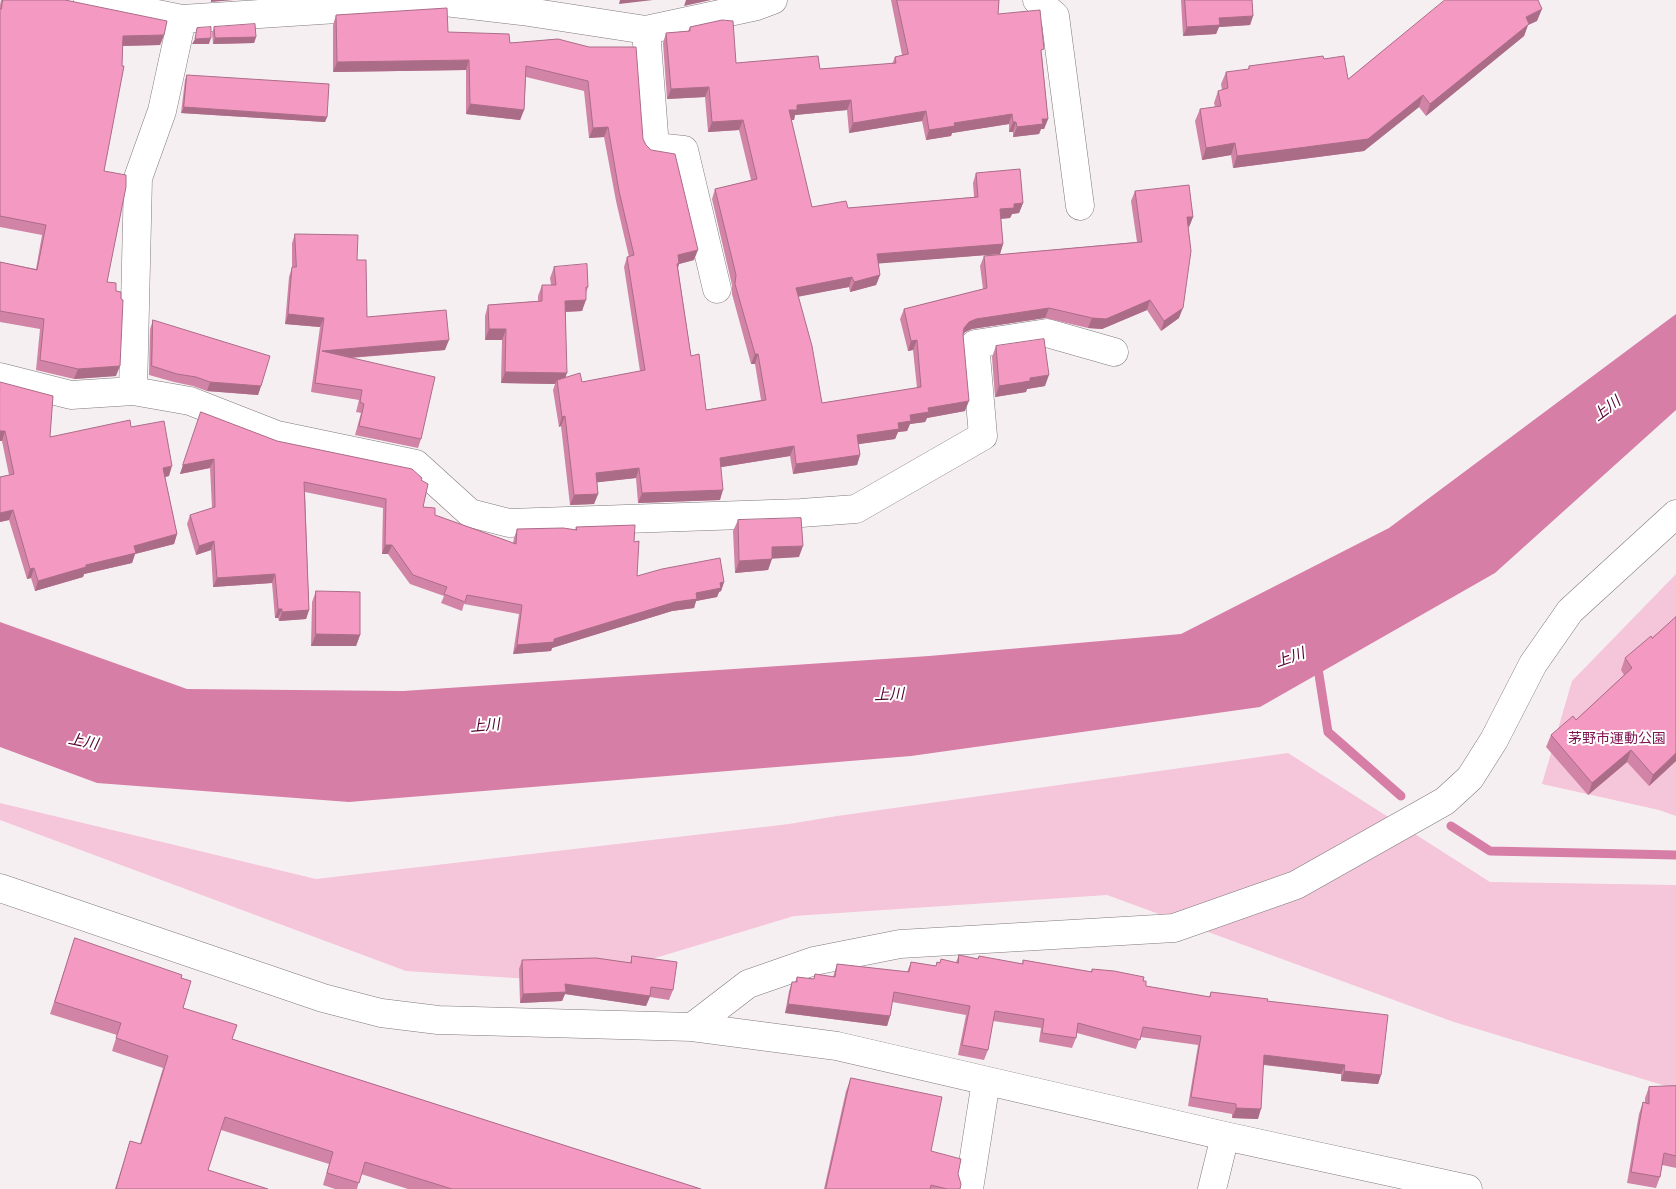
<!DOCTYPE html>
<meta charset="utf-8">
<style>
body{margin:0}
canvas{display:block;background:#f6eff2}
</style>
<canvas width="1676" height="1189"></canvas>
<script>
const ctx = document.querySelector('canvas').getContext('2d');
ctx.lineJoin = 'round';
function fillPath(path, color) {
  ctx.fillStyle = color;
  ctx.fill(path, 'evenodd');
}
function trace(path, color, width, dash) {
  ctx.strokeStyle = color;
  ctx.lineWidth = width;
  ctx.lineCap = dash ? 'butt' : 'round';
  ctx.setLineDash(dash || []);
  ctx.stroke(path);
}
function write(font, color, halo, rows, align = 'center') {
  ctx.font = font + ' "PT Sans","Noto Sans JP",sans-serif';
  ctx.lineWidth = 4;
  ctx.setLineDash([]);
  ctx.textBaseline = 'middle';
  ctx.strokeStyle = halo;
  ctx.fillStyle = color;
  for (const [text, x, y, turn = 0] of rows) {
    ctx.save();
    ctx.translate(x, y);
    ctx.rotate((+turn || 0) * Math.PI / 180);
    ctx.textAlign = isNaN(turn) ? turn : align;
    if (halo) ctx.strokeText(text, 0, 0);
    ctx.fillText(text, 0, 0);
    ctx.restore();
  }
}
fillPath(new Path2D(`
 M 1676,574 L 1676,816 L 1659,810 L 1542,784 L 1572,681 Z
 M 1288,753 L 1490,882 L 1676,885 L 1676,1089 L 1454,1022 L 1107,895 L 794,916 L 576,982 L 406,971 L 0,820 L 0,803 L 316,879 L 789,824 L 837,816 Z`), '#f5c5d9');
fillPath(new Path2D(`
 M 1676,314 L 1676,410 L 1495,573 L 1260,707 L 911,756 L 349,802 L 97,783 L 0,747 L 0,622 L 187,689 L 403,691 L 929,656 L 1181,634 L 1389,528 Z`), '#d67ea6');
trace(new Path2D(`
 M 1317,662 L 1328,732 L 1401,796
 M 1451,826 L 1490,851 L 1676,855`), '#d67ea6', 9);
const minor = new Path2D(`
 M 88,0 L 182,19 L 445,2 L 522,11 L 646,30 L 757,6 L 773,0
 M 1037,0 L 1055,16 L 1080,206
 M 182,19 L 162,111 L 138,178 L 133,391 L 190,401 L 277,435 L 416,464 L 470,513 L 509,523 L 801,513 L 856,509 L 983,436 L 975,344 L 1047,333 L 1114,352
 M 646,30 L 655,147 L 684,150 L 717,289
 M 0,377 L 71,395 L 133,391
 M 0,888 L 323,998 L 381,1013 L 438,1020 L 692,1027 L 837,1046 L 1225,1136 L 1468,1189
 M 692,1027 L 748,984 L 814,961 L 900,944 L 1174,928 L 1296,885 L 1445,801 L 1470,778 L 1494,740 L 1533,664 L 1570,611 L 1676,514
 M 969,1189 L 986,1081
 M 1212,1189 L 1225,1136`);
trace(minor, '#80797c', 29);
trace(minor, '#fff', 28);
fillPath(new Path2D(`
 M 1,0 L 65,0 L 164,35 L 160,45 L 122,46 L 104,171 L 107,282 L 116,291 L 116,376 L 74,379 L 36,370 L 40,329 L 0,322 L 0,262 L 36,269 L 42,235 L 0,227 L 0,5 Z
 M 891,0 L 999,0 L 998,14 L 1042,56 L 1048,119 L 1044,129 L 1041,129 L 1039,134 L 1013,137 L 1013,132 L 1009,132 L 1009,124 L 952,133 L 951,136 L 926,140 L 922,121 L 849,133 L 847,110 L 795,115 L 794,120 L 791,120 L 812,207 L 848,208 L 974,197 L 973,183 L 976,173 L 1023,203 L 1019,213 L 1012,214 L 1010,218 L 1001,219 L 1003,244 L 1000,254 L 878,263 L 880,275 L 876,285 L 850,292 L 849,287 L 798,296 L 822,403 L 917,388 L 913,350 L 908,351 L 900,319 L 904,309 L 983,289 L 980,266 L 984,256 L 1137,242 L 1131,201 L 1135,191 L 1193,217 L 1189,227 L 1188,227 L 1179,318 L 1161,331 L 1147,310 L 1102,329 L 1088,328 L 1045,318 L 972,329 L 965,332 L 963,335 L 965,411 L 927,418 L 925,422 L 910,424 L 907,431 L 898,432 L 895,439 L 858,444 L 860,455 L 857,465 L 793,474 L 790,456 L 721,467 L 720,500 L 638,503 L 636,478 L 597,482 L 598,494 L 594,504 L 570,505 L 561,426 L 559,427 L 553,390 L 555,384 L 501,383 L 502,340 L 485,340 L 485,316 L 488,305 L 538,301 L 538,296 L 542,285 L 551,285 L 550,278 L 554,267 L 588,287 L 586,293 L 582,311 L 566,312 L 566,377 L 582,382 L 640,371 L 624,267 L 627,257 L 629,257 L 616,201 L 604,137 L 589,138 L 584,91 L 526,77 L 524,110 L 520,120 L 466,114 L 466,70 L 333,72 L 333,25 L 336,15 L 510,43 L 558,39 L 643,139 L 694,260 L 679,264 L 678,268 L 691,356 L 706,410 L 761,400 L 755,364 L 751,364 L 732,294 L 732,285 L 712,199 L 715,189 L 751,180 L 739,130 L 708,132 L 705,97 L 667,99 L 663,43 L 666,33 L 688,31 L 690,27 L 736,63 L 820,69 L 892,64 L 895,57 L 902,55 Z
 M 1181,0 L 1252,0 L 1253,16 L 1250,25 L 1219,27 L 1216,34 L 1183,36 Z
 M 1537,21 L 1528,25 L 1524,36 L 1426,116 L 1419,107 L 1364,151 L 1233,168 L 1231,155 L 1202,160 L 1195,121 L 1200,109 L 1215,107 L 1214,103 L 1218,91 L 1222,90 L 1221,84 L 1226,72 L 1248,70 L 1249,66 L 1324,59 L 1348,79 Z
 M 214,27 L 256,37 L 254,43 L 213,44 L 212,33 Z
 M 187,75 L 327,117 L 325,122 L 181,113 L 185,80 Z
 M 295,234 L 357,260 L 367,317 L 445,350 L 351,358 L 421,439 L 418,448 L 355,435 L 361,413 L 356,412 L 359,400 L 311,392 L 320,327 L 285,324 L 289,277 L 292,267 L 292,243 Z
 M 153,320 L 261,386 L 258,395 L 207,391 L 193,386 L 174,382 L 149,375 L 150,329 Z
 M 996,346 L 1045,386 L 1027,389 L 1026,392 L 995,397 L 992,357 Z
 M 0,382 L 50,437 L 131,427 L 169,476 L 165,477 L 177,534 L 174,544 L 135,554 L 132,563 L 84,574 L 83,577 L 35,591 L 31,578 L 27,579 L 9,520 L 0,522 L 0,477 L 9,475 L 2,441 Z
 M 201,412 L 423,507 L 435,515 L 513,543 L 514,538 L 517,529 L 575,530 L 576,527 L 634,542 L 637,576 L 724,582 L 721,591 L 719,592 L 717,597 L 696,601 L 694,608 L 672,611 L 552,648 L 551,651 L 513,654 L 519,614 L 464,604 L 462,611 L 441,603 L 444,596 L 410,584 L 388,554 L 382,554 L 383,508 L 305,492 L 309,610 L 306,619 L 279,621 L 278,618 L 275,618 L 272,583 L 213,587 L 211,550 L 196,555 L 187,524 L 190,515 L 212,508 L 210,468 L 180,474 Z
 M 738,520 L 799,557 L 772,558 L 768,570 L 735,573 L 733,531 Z
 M 316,591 L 360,635 L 356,646 L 311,646 L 312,602 Z
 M 1676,617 L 1676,761 L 1649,786 L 1627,762 L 1588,795 L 1546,747 L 1551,735 L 1576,720 L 1624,675 L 1621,670 L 1625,658 L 1652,638 Z
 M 75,938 L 181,978 L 183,1008 L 232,1039 L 701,1189 L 408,1189 L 361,1174 L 357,1189 L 335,1189 L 323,1185 L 329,1164 L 221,1130 L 208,1170 L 268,1189 L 115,1189 L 130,1141 L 140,1144 L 163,1068 L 112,1051 L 117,1035 L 50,1014 Z
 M 959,955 L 978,959 L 1022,964 L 1023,960 L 1091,972 L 1092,969 L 1143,981 L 1146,986 L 1209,997 L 1211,992 L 1267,1001 L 1381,1075 L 1378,1084 L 1341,1081 L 1341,1074 L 1263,1065 L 1258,1119 L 1232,1118 L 1232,1114 L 1188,1106 L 1198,1045 L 1140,1037 L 1136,1049 L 1077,1033 L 1076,1038 L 1072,1048 L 1039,1042 L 1041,1028 L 993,1021 L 988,1050 L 984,1060 L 958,1055 L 966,1015 L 892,1002 L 890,1016 L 887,1026 L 785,1013 L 789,991 L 792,982 L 795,982 L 797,977 L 814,979 L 815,974 L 833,977 L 837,964 L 907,972 L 911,962 L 936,966 L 937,962 L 956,962 Z
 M 632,956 L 673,990 L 669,1000 L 650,997 L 646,1006 L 565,994 L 562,1001 L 520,1003 L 519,969 L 522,960 L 630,963 Z
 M 851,1078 L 931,1151 L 958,1174 L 960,1189 L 824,1189 L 846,1091 Z
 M 1676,1086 L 1676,1168 L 1662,1165 L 1660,1177 L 1656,1188 L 1627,1183 L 1639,1114 L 1643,1102 L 1645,1103 L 1645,1098 L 1649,1087 Z`), '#d284a7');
fillPath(new Path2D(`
 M 211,0 L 234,0 L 211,2 Z
 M 620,0 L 653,0 L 619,4 Z
 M 686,0 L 711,0 L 684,6 Z
 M 1542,9 L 1537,21 L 1528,25 L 1524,36 L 1426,116 L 1430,104 L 1526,17 Z
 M 1253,16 L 1250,25 L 1219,27 L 1216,34 L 1183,36 L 1187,27 L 1219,18 Z
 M 164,35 L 160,45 L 119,46 L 123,36 Z
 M 256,37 L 254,43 L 213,44 L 215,38 Z
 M 211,38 L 209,44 L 192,44 L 195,39 Z
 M 469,60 L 466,70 L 333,72 L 337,62 Z
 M 709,87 L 705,97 L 667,99 L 671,89 Z
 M 1423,95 L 1419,107 L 1364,151 L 1233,168 L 1237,156 Z
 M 851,100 L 847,110 L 795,115 L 794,120 L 786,120 L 789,110 L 797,105 Z
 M 470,104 L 524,110 L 520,120 L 466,114 Z
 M 184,107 L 327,117 L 325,122 L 181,113 Z
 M 926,111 L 922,121 L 849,133 L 853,123 Z
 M 1012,114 L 1009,124 L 952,133 L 951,136 L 926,140 L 929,130 L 954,123 Z
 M 1042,119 L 1048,119 L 1044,129 L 1041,129 L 1039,134 L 1013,137 L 1017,127 Z
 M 743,120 L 739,130 L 708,132 L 712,122 Z
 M 1013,122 L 1016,122 L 1013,132 L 1009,132 Z
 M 608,127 L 604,137 L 589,138 L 593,128 Z
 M 1235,143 L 1231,155 L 1202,160 L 1206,148 Z
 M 1023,203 L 1019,213 L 1012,214 L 1010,218 L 997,219 L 1000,209 L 1014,204 Z
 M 1187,217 L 1193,217 L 1189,227 L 1183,227 Z
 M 1003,244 L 1000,254 L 873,264 L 877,254 Z
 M 698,250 L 694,260 L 679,264 L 676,273 L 678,255 Z
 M 880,275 L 876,285 L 850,292 L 854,282 Z
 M 852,277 L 849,287 L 792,298 L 796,288 Z
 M 586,300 L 582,311 L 561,312 L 565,301 Z
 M 1150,300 L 1147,310 L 1102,329 L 1088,328 L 1092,318 Z
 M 1049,308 L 1045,318 L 972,329 L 965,332 L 961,338 L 964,328 L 969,322 L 976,319 Z
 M 1183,308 L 1179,318 L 1161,331 L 1164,321 Z
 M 288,314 L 324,318 L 320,327 L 285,324 Z
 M 489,329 L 506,329 L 502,340 L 485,340 Z
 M 449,340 L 445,350 L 319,360 L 322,351 Z
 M 917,340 L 913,350 L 908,351 L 911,341 Z
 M 755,354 L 758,354 L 755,364 L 751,364 Z
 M 120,366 L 116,376 L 74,379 L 78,369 Z
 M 505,372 L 567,373 L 563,384 L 557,380 L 555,384 L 501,383 Z
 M 1049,375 L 1045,386 L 1027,389 L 1026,392 L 995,397 L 999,386 L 1030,378 Z
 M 210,382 L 261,386 L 258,395 L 207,391 Z
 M 969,401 L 965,411 L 927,418 L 925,422 L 910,424 L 907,431 L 898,432 L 895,439 L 853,445 L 857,435 L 898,423 L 910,415 L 928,408 Z
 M 565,416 L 561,426 L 559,427 L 562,417 Z
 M 0,431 L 5,431 L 2,441 L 0,441 Z
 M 794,446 L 790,456 L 716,468 L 720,458 Z
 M 860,455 L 857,465 L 793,474 L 796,464 Z
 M 214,459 L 210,468 L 180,474 L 183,465 Z
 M 172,466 L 169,476 L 160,478 L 163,468 Z
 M 639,468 L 636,478 L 592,483 L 596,473 Z
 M 723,490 L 720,500 L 638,503 L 642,493 Z
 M 598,494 L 594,504 L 570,505 L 574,495 Z
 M 13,510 L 9,520 L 0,522 L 0,513 Z
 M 177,534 L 174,544 L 135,554 L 132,563 L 84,574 L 83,577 L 35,591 L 38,581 L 86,565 L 134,546 Z
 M 214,541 L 211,550 L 196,555 L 199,546 Z
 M 385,545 L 392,545 L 388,554 L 382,554 Z
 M 803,546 L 799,557 L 768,559 L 772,547 Z
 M 772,559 L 768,570 L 735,573 L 739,561 Z
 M 34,568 L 31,578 L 27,579 L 30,569 Z
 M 275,574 L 272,583 L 213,587 L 217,578 Z
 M 724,582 L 721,591 L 719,592 L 717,597 L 696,601 L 694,608 L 672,611 L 552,648 L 551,651 L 513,654 L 517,645 L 554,639 L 720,583 Z
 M 278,609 L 282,609 L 278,618 L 275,618 Z
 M 309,610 L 306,619 L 279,621 L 282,612 Z
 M 316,634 L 360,635 L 356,646 L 311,646 Z
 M 1631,750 L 1627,762 L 1588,795 L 1592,783 Z
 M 1676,753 L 1676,761 L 1649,786 L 1653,775 Z
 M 565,984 L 650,996 L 646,1006 L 565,994 L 562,1001 L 520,1003 L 523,994 Z
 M 788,1004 L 890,1016 L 887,1026 L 785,1013 Z
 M 1264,1055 L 1345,1065 L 1341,1074 L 1260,1064 Z
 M 1344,1071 L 1381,1075 L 1378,1084 L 1341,1081 Z
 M 1236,1108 L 1261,1109 L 1258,1119 L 1232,1118 Z`), '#ab6c88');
const building = new Path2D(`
 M 3,0 L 65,0 L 167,21 L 164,35 L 123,36 L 122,66 L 124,66 L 104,171 L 126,175 L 126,187 L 107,282 L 116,283 L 116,291 L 121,292 L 121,299 L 123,300 L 120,366 L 78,369 L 40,360 L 44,319 L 0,311 L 0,262 L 37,270 L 46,225 L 0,216 L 0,9 L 1,9 Z
 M 897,0 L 999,0 L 998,14 L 1040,10 L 1044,49 L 1041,50 L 1048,119 L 1042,119 L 1043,124 L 1017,127 L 1016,122 L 1013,122 L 1012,114 L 954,123 L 955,126 L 929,130 L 926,111 L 853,123 L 851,100 L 797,105 L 797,110 L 789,110 L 812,207 L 846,201 L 848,208 L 978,197 L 976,173 L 1020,169 L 1023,203 L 1014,204 L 1014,208 L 1000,209 L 1003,244 L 877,254 L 880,275 L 854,282 L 852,277 L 796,288 L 812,346 L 822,403 L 921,387 L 917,340 L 911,341 L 904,309 L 987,288 L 984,256 L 1142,242 L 1135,191 L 1189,185 L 1193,217 L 1187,217 L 1191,251 L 1183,308 L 1164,321 L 1150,300 L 1106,319 L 1092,318 L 1049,308 L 976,319 L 969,322 L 964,328 L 963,335 L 969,401 L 928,408 L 929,412 L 910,415 L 911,421 L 898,423 L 899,429 L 857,435 L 860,455 L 796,464 L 794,446 L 720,458 L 723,490 L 642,493 L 639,468 L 596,473 L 598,494 L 574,495 L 565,416 L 562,417 L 557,380 L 580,373 L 582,382 L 645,370 L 627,257 L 634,255 L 619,191 L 608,127 L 593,128 L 588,81 L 526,66 L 524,110 L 470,104 L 469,60 L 337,62 L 336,15 L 447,8 L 448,32 L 509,34 L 510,43 L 558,39 L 589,47 L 636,47 L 643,139 L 646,145 L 651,150 L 675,154 L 698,250 L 678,255 L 679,263 L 677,264 L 691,356 L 699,354 L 706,410 L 766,400 L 758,354 L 755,354 L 735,284 L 736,275 L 715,189 L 757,179 L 743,120 L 712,122 L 709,87 L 671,89 L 666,33 L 690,31 L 690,27 L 722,20 L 733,21 L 736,63 L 818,56 L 820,69 L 896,63 L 895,57 L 908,54 Z
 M 1185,0 L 1252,0 L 1253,16 L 1219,18 L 1220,25 L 1187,27 Z
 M 1445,0 L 1538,0 L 1542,9 L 1526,17 L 1529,24 L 1430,104 L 1423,95 L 1368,139 L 1237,156 L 1235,143 L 1206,148 L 1200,109 L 1221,106 L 1218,91 L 1228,88 L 1226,72 L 1249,69 L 1249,66 L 1323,56 L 1324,59 L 1344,56 L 1348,79 Z
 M 255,24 L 256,37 L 215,38 L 214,27 Z
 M 211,27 L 211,38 L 195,39 L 197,28 Z
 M 187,75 L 329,84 L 327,117 L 184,107 Z
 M 295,234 L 358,235 L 357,260 L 366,260 L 367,317 L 446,310 L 449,340 L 322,351 L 435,377 L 421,439 L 359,426 L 364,404 L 360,402 L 362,390 L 315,383 L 324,318 L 288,314 L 292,267 L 296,267 Z
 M 587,264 L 588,287 L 586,287 L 586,300 L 565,301 L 567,373 L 505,372 L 506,329 L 489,329 L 488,305 L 542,301 L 542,285 L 556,285 L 554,267 Z
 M 153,320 L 270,356 L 261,386 L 210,382 L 196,377 L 177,374 L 152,366 Z
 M 1044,339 L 1049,375 L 1030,378 L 1030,381 L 999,386 L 996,346 Z
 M 0,382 L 53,396 L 50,437 L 130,420 L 131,427 L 164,421 L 172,466 L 163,468 L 177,534 L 134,546 L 136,553 L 86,565 L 86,567 L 38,581 L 34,568 L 30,569 L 13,510 L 0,513 L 0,477 L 14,474 L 5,431 L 0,431 Z
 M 201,412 L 277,441 L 412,469 L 422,478 L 421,480 L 428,484 L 423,507 L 435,508 L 435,515 L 516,544 L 517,529 L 563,528 L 577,530 L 576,527 L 635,525 L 634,542 L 639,541 L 637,576 L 662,569 L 720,558 L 724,582 L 720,583 L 721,588 L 696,593 L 697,599 L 675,602 L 554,639 L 554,642 L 517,645 L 522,605 L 467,595 L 465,602 L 444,594 L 447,587 L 413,575 L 392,545 L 385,545 L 386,499 L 304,482 L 309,610 L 282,612 L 282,609 L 278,609 L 275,574 L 217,578 L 214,541 L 199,546 L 190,515 L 215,507 L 214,459 L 183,465 Z
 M 801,518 L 803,546 L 772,547 L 772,559 L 739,561 L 738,520 Z
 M 316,591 L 360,592 L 360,635 L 316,634 Z
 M 1676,617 L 1676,753 L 1653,775 L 1631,750 L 1592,783 L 1551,735 L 1573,716 L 1576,720 L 1632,668 L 1625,658 L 1651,636 L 1652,638 Z
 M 75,938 L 182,975 L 181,978 L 191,981 L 183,1008 L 237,1025 L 232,1039 L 701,1189 L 452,1189 L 365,1162 L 359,1183 L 327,1173 L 333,1152 L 225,1117 L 208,1170 L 268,1189 L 116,1189 L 130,1141 L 141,1144 L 168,1056 L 116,1038 L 121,1023 L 55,1002 Z
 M 959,955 L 978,959 L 979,956 L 1023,964 L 1023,960 L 1092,972 L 1092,969 L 1114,971 L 1144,977 L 1143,981 L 1146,981 L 1146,986 L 1210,997 L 1211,992 L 1268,999 L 1267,1001 L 1388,1015 L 1381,1075 L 1344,1071 L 1345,1065 L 1264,1055 L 1261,1109 L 1236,1108 L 1236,1104 L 1191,1097 L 1201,1036 L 1143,1027 L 1140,1040 L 1078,1023 L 1076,1038 L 1042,1033 L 1044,1019 L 995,1011 L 988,1050 L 962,1045 L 970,1006 L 894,992 L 890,1016 L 788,1004 L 792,982 L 797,982 L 797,977 L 814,979 L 815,974 L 835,977 L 837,964 L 909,972 L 911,962 L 936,966 L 937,962 L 940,963 L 941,959 L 958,963 Z
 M 632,956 L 677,962 L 673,990 L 651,987 L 650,996 L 565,984 L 566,992 L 523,994 L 522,960 L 596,958 L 631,963 Z
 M 851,1078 L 942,1097 L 931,1151 L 961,1159 L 958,1174 L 961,1184 L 960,1189 L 947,1189 L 931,1185 L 930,1189 L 826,1189 Z
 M 1676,1086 L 1676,1156 L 1664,1153 L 1660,1177 L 1631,1172 L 1643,1102 L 1649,1104 L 1649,1087 Z`);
fillPath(building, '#f49ac2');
trace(building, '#ab6c88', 1);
write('14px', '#7d144f', '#fff', [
 ["茅野市運動公園",1617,739]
]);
write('italic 15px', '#520131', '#fff', [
 ["上川",1607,409,-37],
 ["上川",1290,658,-19],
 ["上川",889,695,-2],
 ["上川",485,726,-5],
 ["上川",83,742,11]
]);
</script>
